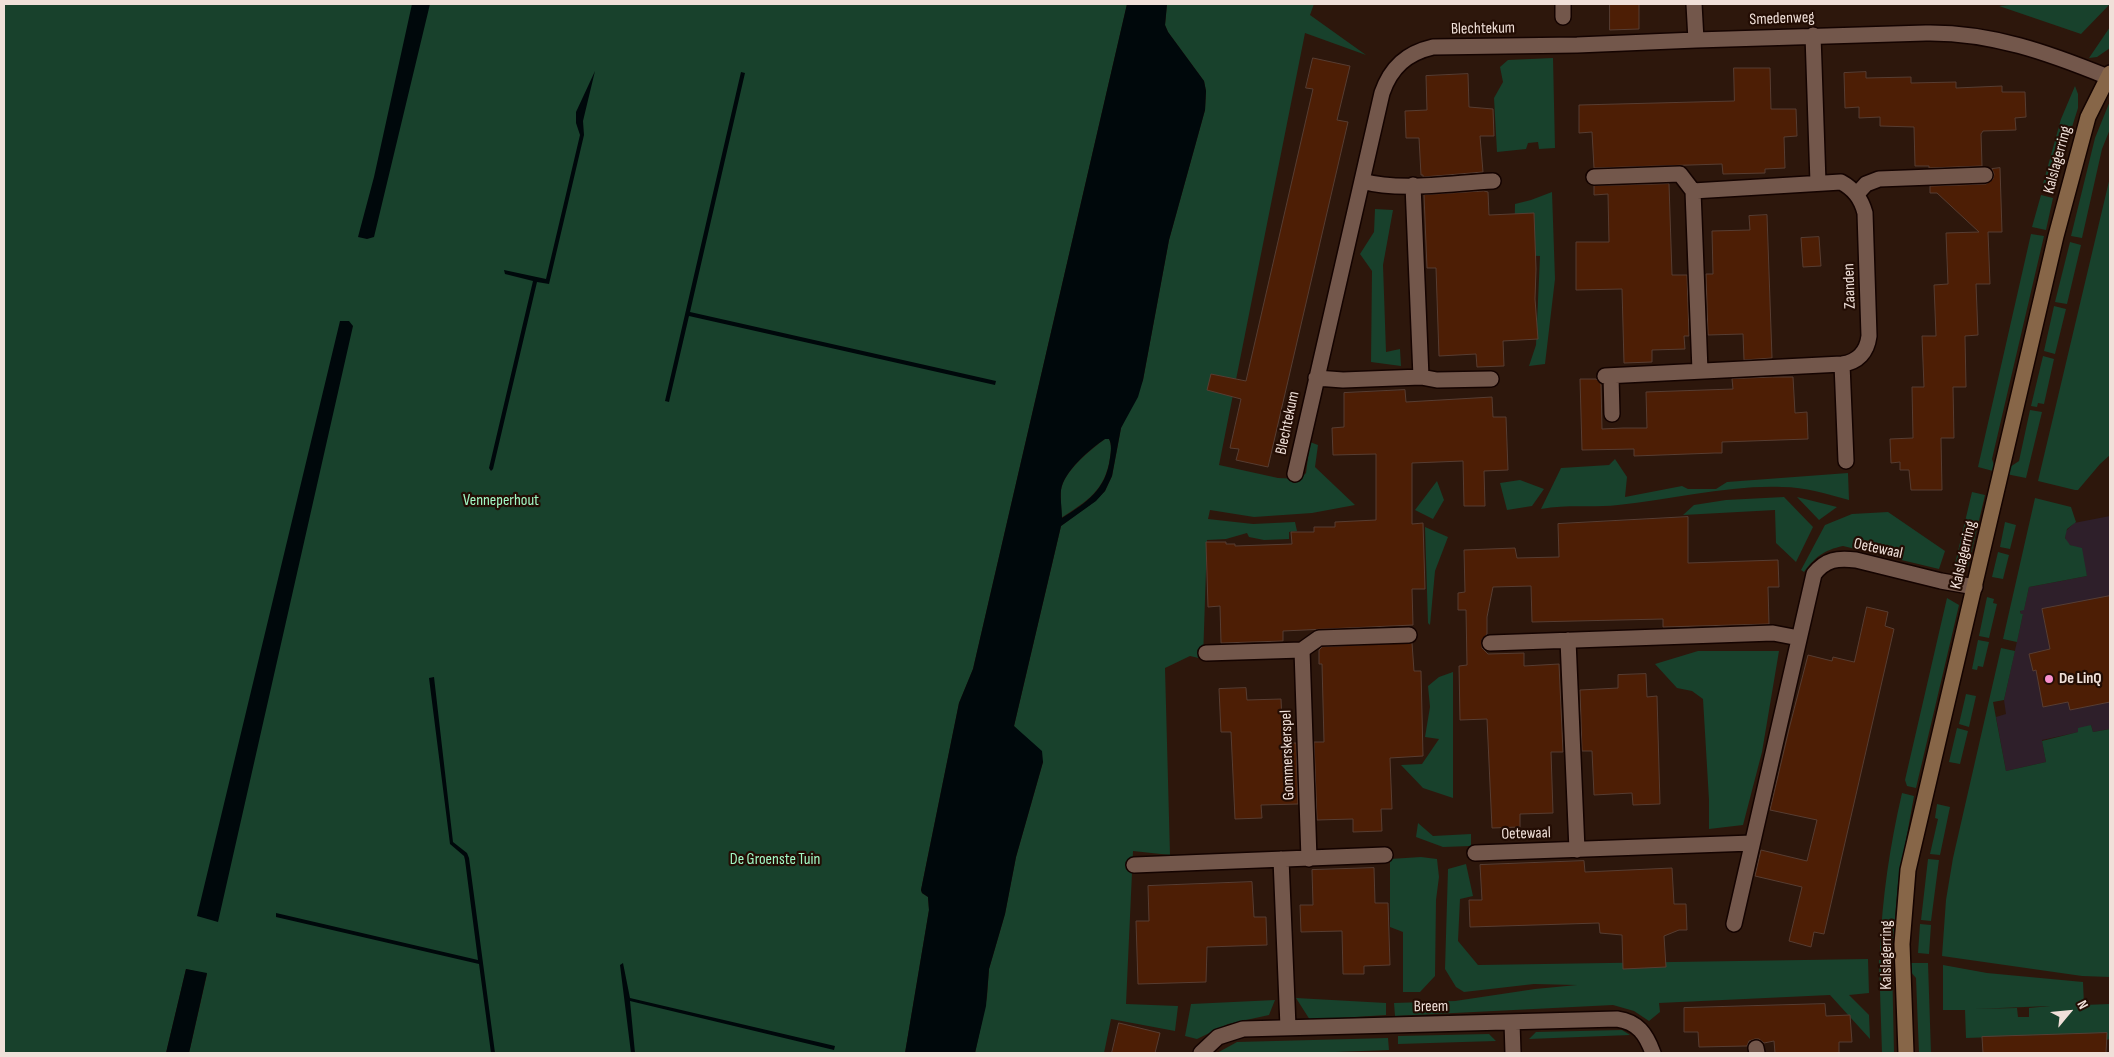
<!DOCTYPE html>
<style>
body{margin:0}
#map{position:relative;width:2114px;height:1057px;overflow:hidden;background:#2d170c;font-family:"Sofia Sans Condensed",sans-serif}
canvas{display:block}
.frame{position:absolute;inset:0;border:5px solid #f0e0d9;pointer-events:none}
.north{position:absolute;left:2044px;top:987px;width:50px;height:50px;-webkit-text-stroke:4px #230d04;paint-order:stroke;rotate:62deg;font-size:14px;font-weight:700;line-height:20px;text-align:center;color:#f0e0d9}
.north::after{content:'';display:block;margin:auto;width:18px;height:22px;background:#f0e0d9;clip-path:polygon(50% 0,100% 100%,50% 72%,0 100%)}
</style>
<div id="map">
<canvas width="2114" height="1057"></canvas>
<div class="frame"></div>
<div class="north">N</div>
</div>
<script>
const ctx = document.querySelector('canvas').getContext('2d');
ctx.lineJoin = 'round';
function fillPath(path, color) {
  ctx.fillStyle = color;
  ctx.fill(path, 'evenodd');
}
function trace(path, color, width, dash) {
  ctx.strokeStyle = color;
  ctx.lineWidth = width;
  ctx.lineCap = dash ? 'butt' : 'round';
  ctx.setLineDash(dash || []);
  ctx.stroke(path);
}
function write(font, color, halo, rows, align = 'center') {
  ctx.font = font + ' "Sofia Sans Condensed",sans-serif';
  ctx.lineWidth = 4.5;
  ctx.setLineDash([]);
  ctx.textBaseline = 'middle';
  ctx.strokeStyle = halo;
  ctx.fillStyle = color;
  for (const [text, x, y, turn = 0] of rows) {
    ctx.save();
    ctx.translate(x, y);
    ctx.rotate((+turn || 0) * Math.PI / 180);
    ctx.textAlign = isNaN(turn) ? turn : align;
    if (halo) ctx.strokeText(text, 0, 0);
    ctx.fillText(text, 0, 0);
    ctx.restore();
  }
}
fillPath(new Path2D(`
 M 2110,516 L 2110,729 L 2093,732 L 2091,725 L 2079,732 L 2042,740 L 2046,762 L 2006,771 L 1996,717 L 2006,714 L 2004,700 L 2023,614 L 2021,614 L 2020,610 L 2024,609 L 2029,587 L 2087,576 L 2079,549 L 2068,544 L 2065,538 L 2066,531 L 2074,523 Z`), '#2e1f2a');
fillPath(new Path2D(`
 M 4,4 L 1127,4 L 973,669 L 959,703 L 921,890 L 922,893 L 928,897 L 929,910 L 905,1053 L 189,1053 L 207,974 L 186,969 L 166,1053 L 4,1053 Z
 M 1167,4 L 1314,4 L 1310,15 L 1366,55 L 1305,33 L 1219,465 L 1278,478 L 1300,479 L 1306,473 L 1310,442 L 1318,445 L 1315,467 L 1355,505 L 1312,513 L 1254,517 L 1210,510 L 1208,519 L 1253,524 L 1295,522 L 1297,531 L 1289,532 L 1289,539 L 1264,540 L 1249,537 L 1247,533 L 1226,539 L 1207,540 L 1203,659 L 1190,656 L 1165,668 L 1170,855 L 1133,851 L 1126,1004 L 1178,1006 L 1175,1031 L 1111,1019 L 1104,1053 L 975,1053 L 987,997 L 989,969 L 1005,914 L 1016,857 L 1043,762 L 1014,726 L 1061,526 L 1095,501 L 1105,491 L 1112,476 L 1121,428 L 1143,380 L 1169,240 L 1205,110 L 1206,91 L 1204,81 L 1168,32 L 1165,25 Z
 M 2019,4 L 2110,4 L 2081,34 L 1999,6 Z
 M 2110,27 L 2110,48 L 2097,57 L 2089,58 Z
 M 1553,58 L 1555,148 L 1539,149 L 1538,142 L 1528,143 L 1526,149 L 1497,152 L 1494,98 L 1503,82 L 1500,67 L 1508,60 Z
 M 2075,86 L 2078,94 L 2078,108 L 2066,146 L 2054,193 L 2041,191 L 2061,119 Z
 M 2110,101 L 2110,129 L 2102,149 L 2082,238 L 2071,236 L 2095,138 Z
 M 2110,177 L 2110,455 L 2100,464 L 2078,490 L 2075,490 L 2038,481 Z
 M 1552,192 L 1555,279 L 1545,364 L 1529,366 L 1536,345 L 1540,256 L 1514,255 L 1515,204 L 1531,200 Z
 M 2041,195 L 2053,198 L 2046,230 L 2032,227 Z
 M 1375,209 L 1393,210 L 1383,265 L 1386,352 L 1400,349 L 1401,366 L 1371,362 L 1372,271 L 1360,254 L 1374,232 Z
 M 2031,234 L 2044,236 L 1992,459 L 1994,465 L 1993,471 L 1978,467 Z
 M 2070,242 L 2081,245 L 2067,304 L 2055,302 Z
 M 2054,306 L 2066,309 L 2055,354 L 2044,351 Z
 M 2043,356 L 2054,359 L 2044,404 L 2038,403 L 2037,407 L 2031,406 Z
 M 2030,410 L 2042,412 L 2026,478 L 2006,474 L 2007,469 L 2019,461 Z
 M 1105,439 L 1109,439 C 1112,445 1111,452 1110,458 C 1105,491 1087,501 1061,518 C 1062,509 1060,499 1061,490 C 1064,471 1090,450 1105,439 Z
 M 1615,459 L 1627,477 L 1625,497 L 1682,486 L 1688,489 L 1716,489 L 1727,482 L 1848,473 L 1849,500 C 1827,494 1805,487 1782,487 C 1727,485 1672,500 1618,505 C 1592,508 1567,504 1541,509 L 1561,468 L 1609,465 Z
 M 1520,480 L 1544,489 L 1532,506 L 1507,510 L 1500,483 Z
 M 1437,481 L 1444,500 L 1433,519 L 1415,510 Z
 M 1972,492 L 1985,495 L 1968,567 L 1954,568 Z
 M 1784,497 L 1813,527 L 1796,562 L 1776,543 L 1775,510 L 1683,515 L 1694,505 L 1726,500 Z
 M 1797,497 L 1837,507 L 1819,520 Z
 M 2035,498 L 2071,507 L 2076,522 L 2067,529 L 2065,538 L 2070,545 L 2082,548 L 2087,576 L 2029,587 L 2024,610 L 2020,611 L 2021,614 L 2023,614 L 2017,642 L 2003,639 Z
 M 1888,512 L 1945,551 L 1939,569 L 1843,546 C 1824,550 1815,557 1804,572 L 1801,570 L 1825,525 L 1852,514 Z
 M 2005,522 L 2016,525 L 2010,549 L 2000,547 Z
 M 1425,527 L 1448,537 L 1435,571 L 1430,625 L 1428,623 Z
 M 1998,552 L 2009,555 L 2003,579 L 1992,577 Z
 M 1987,597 L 1994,599 L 1993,603 L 1997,604 L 1989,638 L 1979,636 Z
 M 1947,598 L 1959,605 L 1916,788 L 1907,786 L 1905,780 Z
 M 1978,640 L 1989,642 L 1983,667 L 1978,666 L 1977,670 L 1972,669 Z
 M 2001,648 L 2015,651 L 2004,700 L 1993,702 L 2006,771 L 2046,762 L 2042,741 L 2078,732 L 2078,728 L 2091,725 L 2093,732 L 2110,729 L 2110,977 L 2082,976 L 1942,956 L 1946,900 L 1953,858 Z
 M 1698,651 L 1779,651 L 1762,752 L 1743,825 L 1709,829 L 1709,800 L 1703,699 L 1692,691 L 1677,688 L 1655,664 Z
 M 1453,672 L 1453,798 L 1423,788 L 1401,765 L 1422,764 L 1439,739 L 1425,737 L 1430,707 L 1428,686 L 1439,677 Z
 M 1966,694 L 1976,696 L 1969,727 L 1959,724 Z
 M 1957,728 L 1968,731 L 1960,764 L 1949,762 Z
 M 1902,793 L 1914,796 L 1898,884 L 1892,952 L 1880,952 C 1882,898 1890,845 1902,793 Z
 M 1937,804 L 1950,807 L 1940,855 L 1930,854 L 1938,819 L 1935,818 Z
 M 1418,823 L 1433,836 L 1471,834 L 1471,846 L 1443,847 L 1416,837 Z
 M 1421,857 L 1437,859 L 1439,877 L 1436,900 L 1435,976 L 1420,992 L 1403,992 L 1403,932 L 1390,927 L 1390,859 Z
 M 1928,859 L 1939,860 L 1931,921 L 1921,920 Z
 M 1466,864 L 1473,896 L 1460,899 L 1458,941 L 1478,965 L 1868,959 L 1869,993 L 1849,995 L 1869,1015 L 1870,1039 L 1830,995 L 1659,1003 L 1660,1012 L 1649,1021 L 1634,1011 L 1613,1005 L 1395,1016 L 1394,1003 L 1455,1001 L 1535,989 L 1577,985 L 1534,984 L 1464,992 L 1456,987 L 1445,969 L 1448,869 Z
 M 1920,924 L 1931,925 L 1929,954 L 1918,953 Z
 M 1879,960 L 1892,961 L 1894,1053 L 1882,1053 Z
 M 1907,963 L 1928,963 L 1931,1053 L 1919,1053 L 1916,978 L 1909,970 Z
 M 1943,965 L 1987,973 L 2083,982 L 2084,1005 L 2110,1004 L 2110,1039 L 2106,1040 L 2106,1033 L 1966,1038 L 1965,1010 L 1943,1010 ZM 2050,1006 L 2029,1008 L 2029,1017 L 2018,1017 L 2017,1008 L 1974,1009 Z
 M 1296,998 L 1386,1003 L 1386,1015 L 1310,1020 Z
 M 1275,1000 L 1269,1015 L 1228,1024 L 1197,1039 L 1185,1036 L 1191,1004 Z
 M 1622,1030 L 1630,1035 L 1529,1039 L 1536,1032 Z
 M 1489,1034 L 1496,1041 L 1398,1044 L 1398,1036 Z
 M 1388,1038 L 1389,1050 L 1309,1053 L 1217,1053 L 1237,1042 Z`), '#18412c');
fillPath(new Path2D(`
 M 412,4 L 430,4 L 374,237 L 367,239 L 358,237 L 374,177 Z
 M 1127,4 L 1167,4 L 1165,25 L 1168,32 L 1204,81 L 1206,91 L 1205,110 L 1169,240 L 1143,380 L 1138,397 L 1121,428 L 1112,476 L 1105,491 L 1096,501 L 1061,526 L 1014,726 L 1042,751 L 1043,762 L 1016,857 L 1005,914 L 989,969 L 986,1006 L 975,1053 L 905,1053 L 929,910 L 928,897 L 922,893 L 921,890 L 959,703 L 973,669 ZM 1105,439 L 1109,439 C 1112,444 1111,452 1110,458 C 1106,490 1087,502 1062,518 C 1062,509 1060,498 1061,490 C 1064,471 1090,449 1105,439 Z
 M 595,71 L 583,121 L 584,135 L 549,284 L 537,282 L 493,469 L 491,471 L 489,468 L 533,281 L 505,274 L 504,270 L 546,279 L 580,135 L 576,123 L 576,112 Z
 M 741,72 L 745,73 L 690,312 L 996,381 L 995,385 L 689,316 L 669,402 L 665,401 Z
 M 340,321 L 349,321 L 353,326 L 218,922 L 197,916 Z
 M 434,677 L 453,842 L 467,853 L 469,858 L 495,1053 L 491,1053 L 479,964 L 276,917 L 276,913 L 478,960 L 465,860 L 464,856 L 450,844 L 429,678 Z
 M 623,963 L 630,998 L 835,1046 L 834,1050 L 630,1001 L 635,1053 L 631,1053 L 620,965 Z
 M 186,969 L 207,973 L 189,1053 L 166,1053 Z`), '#00080b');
const building = new Path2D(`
 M 1610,4 L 1639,4 L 1639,29 L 1610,30 Z
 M 1313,58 L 1350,66 L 1337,120 L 1348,122 L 1268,467 L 1236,460 L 1239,449 L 1230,448 L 1241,399 L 1207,390 L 1211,374 L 1246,381 L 1313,89 L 1306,88 Z
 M 1734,68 L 1770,68 L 1771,109 L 1796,109 L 1797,136 L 1784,137 L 1785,168 L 1765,169 L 1765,173 L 1723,174 L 1722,164 L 1594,168 L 1592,132 L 1579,133 L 1579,105 L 1734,101 Z
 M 1866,72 L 1866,78 L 1911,77 L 1911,83 L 1956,82 L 1956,88 L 2002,86 L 2002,92 L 2025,92 L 2026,117 L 2015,118 L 2016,130 L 1983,131 L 1981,134 L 1982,166 L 1929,168 L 1929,166 L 1915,166 L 1914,127 L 1880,126 L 1880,117 L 1859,118 L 1859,107 L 1845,108 L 1844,73 Z
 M 1468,74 L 1469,107 L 1493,109 L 1494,136 L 1480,136 L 1483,172 L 1423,177 L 1423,175 L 1421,175 L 1419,138 L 1406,138 L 1405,111 L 1427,110 L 1426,76 Z
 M 2000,168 L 2002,232 L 1988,232 L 1990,284 L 1976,284 L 1978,335 L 1965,336 L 1966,387 L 1953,387 L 1954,438 L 1941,438 L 1942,490 L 1911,490 L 1909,470 L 1900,470 L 1900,462 L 1891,463 L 1890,439 L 1913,438 L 1912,387 L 1924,387 L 1922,336 L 1936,336 L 1934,285 L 1948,284 L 1946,233 L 1979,232 L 1937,193 L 1930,193 L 1930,186 L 1986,184 L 1993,179 L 1994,174 L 1992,169 Z
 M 1669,184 L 1672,275 L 1687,275 L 1689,336 L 1684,336 L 1685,349 L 1652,350 L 1652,362 L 1624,363 L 1622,289 L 1576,290 L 1576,242 L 1609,242 L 1608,194 L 1594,195 L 1594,186 Z
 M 1484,191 L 1488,192 L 1489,215 L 1534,213 L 1536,269 L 1535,299 L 1538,339 L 1503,341 L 1504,366 L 1477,367 L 1476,354 L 1439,356 L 1436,268 L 1427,268 L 1424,195 Z
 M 1767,215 L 1772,358 L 1744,360 L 1743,334 L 1708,335 L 1706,274 L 1713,274 L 1712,231 L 1750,230 L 1749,216 Z
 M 1819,237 L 1821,266 L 1803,267 L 1801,238 Z
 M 1773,377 L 1793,377 L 1795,413 L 1807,412 L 1808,439 L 1722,442 L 1722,453 L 1715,453 L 1634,456 L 1634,449 L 1582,450 L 1580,379 L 1596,379 L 1601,384 L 1602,429 L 1623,428 L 1647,428 L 1646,392 L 1733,389 L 1732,379 Z
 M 1405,390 L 1406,402 L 1492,397 L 1493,417 L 1506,417 L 1508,470 L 1484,471 L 1485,506 L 1464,506 L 1463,461 L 1412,463 L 1412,524 L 1423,523 L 1425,589 L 1412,589 L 1413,625 L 1283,631 L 1283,641 L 1221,643 L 1220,606 L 1208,607 L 1206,542 L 1226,542 L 1226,544 L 1235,544 L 1235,546 L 1292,544 L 1291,532 L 1314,532 L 1314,527 L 1335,527 L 1335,522 L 1376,520 L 1376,454 L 1333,455 L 1332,428 L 1344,427 L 1344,393 Z
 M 1688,517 L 1688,563 L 1778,560 L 1779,587 L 1768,587 L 1769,624 L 1663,627 L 1663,619 L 1532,622 L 1531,586 L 1493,587 L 1487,617 L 1487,634 L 1482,639 L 1482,648 L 1488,654 L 1524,653 L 1524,666 L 1559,664 L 1563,752 L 1551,752 L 1553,813 L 1520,814 L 1520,827 L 1492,828 L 1487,719 L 1460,720 L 1459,666 L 1467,665 L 1466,610 L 1458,610 L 1458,593 L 1465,592 L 1464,550 L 1515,548 L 1517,558 L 1559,557 L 1558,524 Z
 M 2110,596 L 2110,702 L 2070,710 L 2068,702 L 2043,707 L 2036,670 L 2033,671 L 2029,654 L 2050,649 L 2042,609 Z
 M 1867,607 L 1888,612 L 1885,626 L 1894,629 L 1824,934 L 1814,932 L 1811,947 L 1789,941 L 1802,887 L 1755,876 L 1761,850 L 1807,861 L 1817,820 L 1770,810 L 1789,729 L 1808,655 L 1832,661 L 1833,657 L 1854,662 Z
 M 1412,643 L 1414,671 L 1421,671 L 1423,756 L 1390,758 L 1392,809 L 1381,809 L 1382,831 L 1353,832 L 1353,819 L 1317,820 L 1314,742 L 1324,742 L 1322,664 L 1319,664 L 1319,650 L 1322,647 Z
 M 1646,674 L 1647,697 L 1657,696 L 1660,804 L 1633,805 L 1632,793 L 1594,795 L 1592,751 L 1582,751 L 1580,690 L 1618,688 L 1618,675 Z
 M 1246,688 L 1247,700 L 1281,699 L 1283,743 L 1296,743 L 1298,804 L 1261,805 L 1262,818 L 1235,819 L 1231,732 L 1221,732 L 1219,689 Z
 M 1584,861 L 1585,872 L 1672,868 L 1674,904 L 1686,904 L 1687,930 L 1679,930 L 1664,936 L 1666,967 L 1623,969 L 1622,935 L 1600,933 L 1599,923 L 1470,927 L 1469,900 L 1482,900 L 1480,865 Z
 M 1374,868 L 1375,903 L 1388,903 L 1390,965 L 1364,966 L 1364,974 L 1343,974 L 1342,931 L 1301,932 L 1300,905 L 1313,905 L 1312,870 Z
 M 1252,882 L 1254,917 L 1266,917 L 1267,945 L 1207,947 L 1206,982 L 1138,984 L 1136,921 L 1149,921 L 1148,886 Z
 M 1825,1004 L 1826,1016 L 1850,1015 L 1852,1042 L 1839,1042 L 1839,1053 L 1775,1053 L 1774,1041 L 1764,1043 L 1759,1039 L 1755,1039 L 1749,1041 L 1747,1046 L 1699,1047 L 1698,1032 L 1684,1032 L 1684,1008 Z
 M 1119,1023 L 1160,1033 L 1155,1053 L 1112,1053 Z
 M 2107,1033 L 2106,1053 L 1983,1053 L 1982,1037 Z`);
fillPath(building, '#4d1e05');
trace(building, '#573d32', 1);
const street = new Path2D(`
 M 1563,4 L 1563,17
 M 1694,4 L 1696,40 L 1926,33 C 1991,32 2049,53 2108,77
 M 1813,35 L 1818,183
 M 1594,177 L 1680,174 L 1693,191 L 1700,371
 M 1362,181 C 1401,192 1452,183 1493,181
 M 1413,185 L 1421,377
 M 1857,194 L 1866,184 L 1879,179 L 1985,175
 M 1842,364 L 1846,461
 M 1605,376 L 1842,364 C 1858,362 1867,352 1869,336 L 1865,213 C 1861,198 1854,189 1841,182 L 1693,191
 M 1611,376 L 1612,414
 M 1316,378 L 1343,380 L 1421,377 L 1437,380 L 1491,379
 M 1295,474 L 1382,93 C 1391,67 1407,53 1433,47 L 1577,45 L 1696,40
 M 1568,640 L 1577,850
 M 1490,643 L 1773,633 L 1799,638
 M 1302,650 L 1309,859
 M 1206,653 L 1302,650 L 1319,638 L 1409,635
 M 1475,853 L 1752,843
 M 1281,859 L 1288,1027
 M 1134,865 L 1385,855
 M 1734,924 L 1814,574 C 1826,559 1837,558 1856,560 L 1941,581 L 1975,587
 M 1512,1022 L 1513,1053
 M 1756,1048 L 1757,1053
 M 1201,1053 L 1218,1037 L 1243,1029 L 1617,1019 C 1638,1022 1646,1034 1653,1053`);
const secondary = new Path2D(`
 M 1906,1053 L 1902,944 L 1908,870 L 2056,236 L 2088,117 L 2110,73`);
trace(street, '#140300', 18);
trace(secondary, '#140300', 18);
trace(street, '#73574b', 15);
trace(secondary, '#876648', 15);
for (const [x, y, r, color] of [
 [2049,679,5,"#f790cd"]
]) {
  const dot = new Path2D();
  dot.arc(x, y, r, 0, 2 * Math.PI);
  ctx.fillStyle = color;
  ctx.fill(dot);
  trace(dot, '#230d04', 2);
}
write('16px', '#f0e0d9', '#230d04', [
 ["Smedenweg",1782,19,-2],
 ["Blechtekum",1483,29,-1],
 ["Kalslagerring",2058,160,-75],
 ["Zaanden",1850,286,-92],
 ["Blechtekum",1288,423,-78],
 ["Oetewaal",1878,549,12],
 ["Kalslagerring",1964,555,-77],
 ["Gommerskerspel",1288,755,-92],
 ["Oetewaal",1526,834,-2],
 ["Kalslagerring",1887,955,-90],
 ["Breem",1431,1007,-1]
]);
write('16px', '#a2f9c6', '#230d04', [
 ["Venneperhout",501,501],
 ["De Groenste Tuin",775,860]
]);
write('bold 16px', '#f0e0d9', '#230d04', [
 ["De LinQ",2059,679]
], 'left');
</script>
